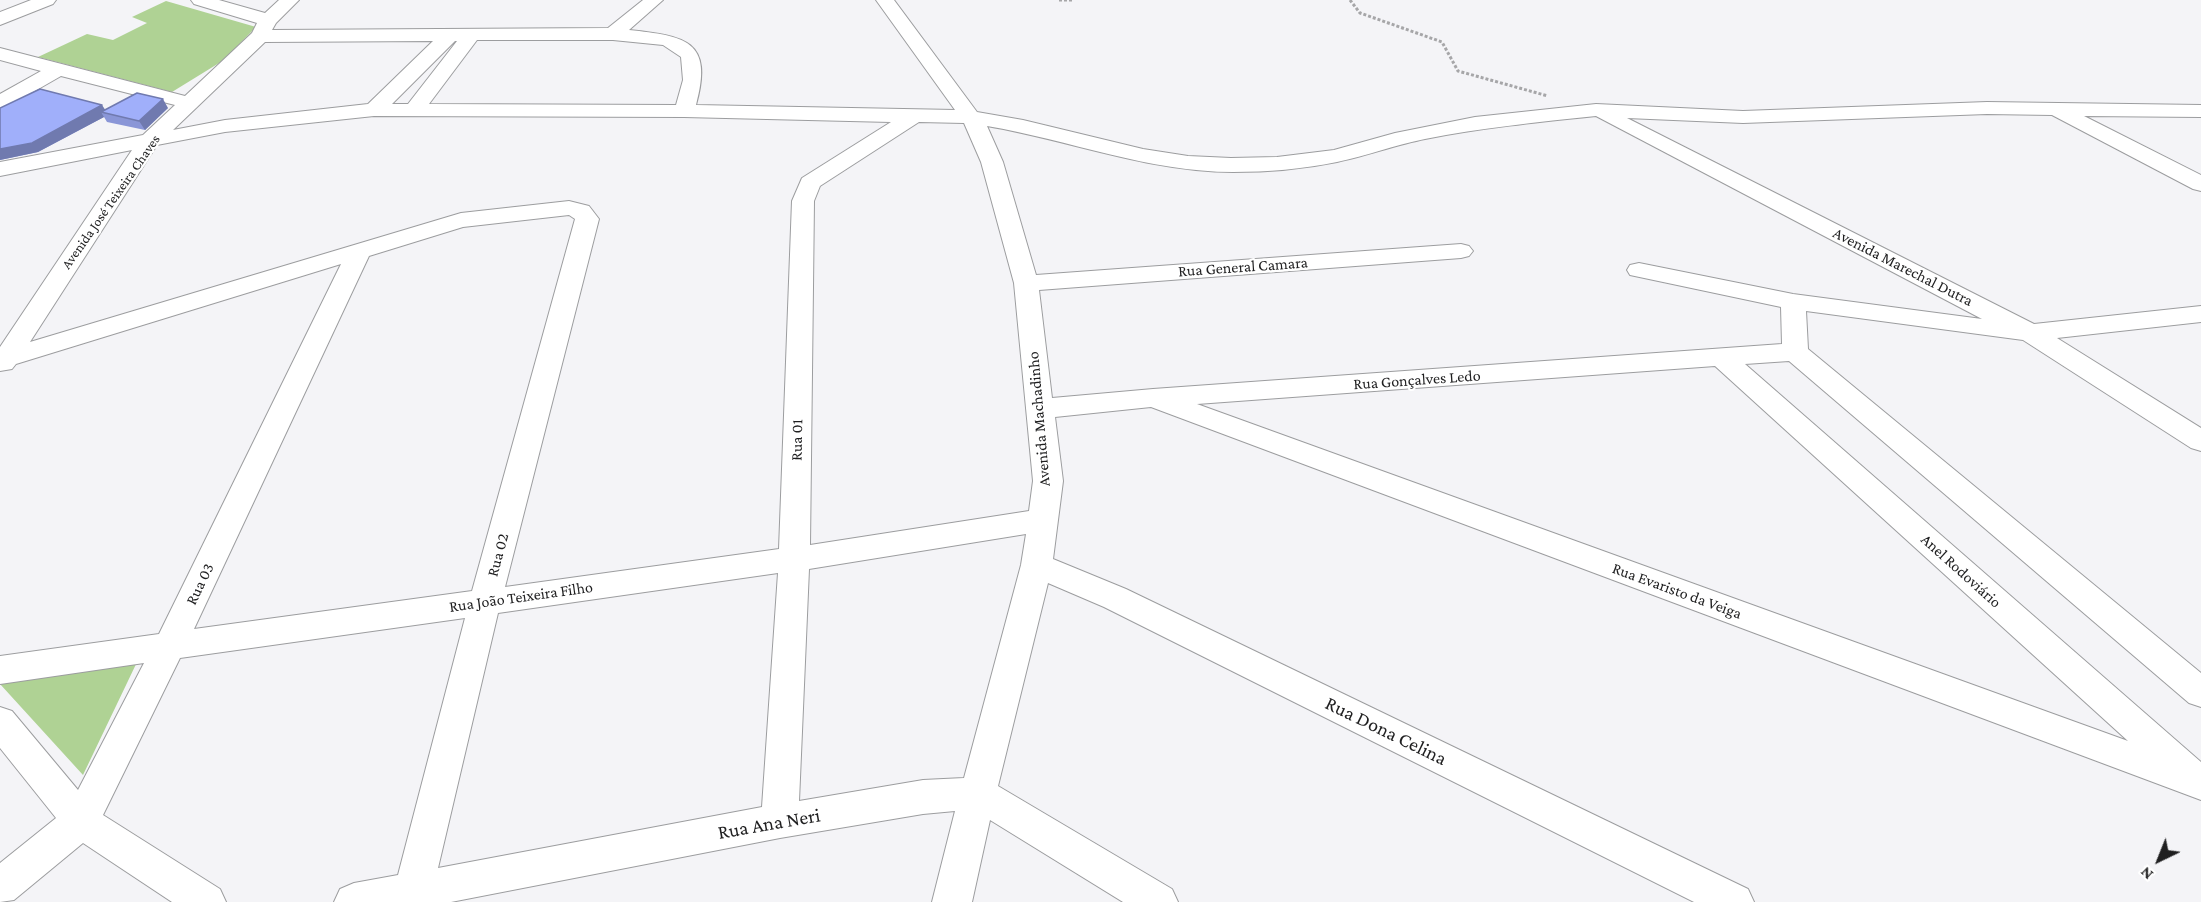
<!DOCTYPE html>
<meta charset="utf-8">
<style>
body{margin:0}
#map{position:relative;width:2201px;height:902px;overflow:hidden;background:#f4f4f7;font-family:"Crimson Pro",serif}
canvas{display:block}
.north{position:absolute;left:2129px;top:830px;width:60px;height:60px;-webkit-text-stroke:4px #fff;paint-order:stroke;rotate:223deg;font-size:16px;font-weight:700;line-height:24px;text-align:center;color:#1f1f20}
.north::after{content:'';display:block;margin:auto;width:21px;height:27px;background:#1f1f20;clip-path:polygon(50% 0,100% 100%,50% 72%,0 100%)}
</style>
<div id="map">
<canvas width="2201" height="902"></canvas>
<div class="north">N</div>
</div>
<script>
const ctx = document.querySelector('canvas').getContext('2d');
ctx.lineJoin = 'round';
function fillPath(path, color) {
  ctx.fillStyle = color;
  ctx.fill(path, 'evenodd');
}
function trace(path, color, width, dash) {
  ctx.strokeStyle = color;
  ctx.lineWidth = width;
  ctx.lineCap = dash ? 'butt' : 'round';
  ctx.setLineDash(dash || []);
  ctx.stroke(path);
}
function write(font, color, halo, rows, align = 'center') {
  ctx.font = font + ' "Crimson Pro",serif';
  ctx.lineWidth = 4.5;
  ctx.setLineDash([]);
  ctx.textBaseline = 'middle';
  ctx.strokeStyle = halo;
  ctx.fillStyle = color;
  for (const [text, x, y, turn = 0] of rows) {
    ctx.save();
    ctx.translate(x, y);
    ctx.rotate((+turn || 0) * Math.PI / 180);
    ctx.textAlign = isNaN(turn) ? turn : align;
    if (halo) ctx.strokeText(text, 0, 0);
    ctx.fillText(text, 0, 0);
    ctx.restore();
  }
}
fillPath(new Path2D(`
 M 166,1 L 256,27 L 224,60 L 172,92 L 38,57 L 87,34 L 113,40 L 147,23 L 132,17 Z
 M 138,660 L 83,775 L 0,684 L 0,680 Z`), '#afd294');
const minor = new Path2D(`
 M 31,0 L 56,0 L 53,4 L 0,25 L 0,12 Z
 M 191,0 L 219,0 L 265,13 L 279,0 L 299,0 L 276,23 L 272,30 L 608,28 L 643,0 L 663,0 L 629,30 C 685,36 714,40 696,105 L 955,110 L 876,0 L 894,0 L 977,112 L 1023,120 L 1143,149 L 1188,156 L 1231,158 L 1277,157 L 1334,150 L 1395,133 L 1475,117 L 1596,104 L 1743,111 L 1987,102 L 2201,105 L 2201,117 L 2084,116 L 2201,175 L 2201,191 L 2193,189 L 2052,115 L 1987,114 L 1743,123 L 1627,118 L 2034,324 L 2201,306 L 2201,322 L 2057,338 L 2201,428 L 2201,451 L 2191,448 L 2023,340 L 1806,311 L 1808,349 L 2201,673 L 2201,707 L 2189,703 L 1789,361 L 1745,364 L 2201,762 L 2201,800 L 1151,407 L 1055,417 L 1063,481 L 1053,559 L 1126,589 L 1748,889 L 1754,902 L 1694,902 L 1104,607 L 1048,583 L 998,786 L 1172,889 L 1178,902 L 1123,902 L 990,820 L 972,902 L 932,902 L 955,811 L 923,814 L 780,838 L 451,902 L 334,902 L 340,889 L 354,883 L 398,875 L 465,618 L 180,658 L 103,815 L 220,889 L 226,902 L 172,902 L 83,843 L 14,900 L 0,902 L 0,863 L 56,818 L 0,748 L 0,707 L 12,711 L 78,790 L 144,663 L 0,684 L 0,656 L 159,634 L 341,264 L 16,364 L 12,369 L 0,371 L 0,347 L 132,150 L 0,176 L 0,162 L 143,135 L 175,105 L 61,76 L 7,107 L 0,109 L 0,94 L 41,71 L 0,60 L 0,48 L 185,96 L 252,33 L 257,23 L 194,4 ZM 477,40 L 613,40 L 663,45 L 681,57 L 683,80 L 676,105 L 429,104 ZM 433,41 L 368,104 L 225,120 L 173,130 L 265,42 ZM 455,41 L 457,41 L 408,104 L 392,104 ZM 374,116 L 684,117 L 891,122 L 802,178 L 792,201 L 779,549 L 505,587 L 599,219 L 589,206 L 569,201 L 461,213 L 30,342 L 157,145 L 225,132 ZM 1596,116 L 1982,319 L 1793,294 L 1639,263 L 1630,265 L 1627,270 L 1630,275 L 1781,307 L 1782,344 L 1153,389 L 1052,398 L 1039,290 L 1461,258 L 1469,256 L 1473,251 L 1469,246 L 1461,244 L 1036,275 L 1003,162 L 987,126 C 1069,140 1149,172 1233,172 C 1267,172 1303,169 1337,162 C 1366,156 1395,145 1425,139 C 1481,128 1538,122 1596,116 ZM 919,122 L 964,123 L 981,162 L 1014,283 L 1033,481 L 1029,511 L 810,545 L 814,201 L 820,186 ZM 569,215 L 575,219 L 472,591 L 194,629 L 369,256 L 463,227 ZM 1715,366 L 2128,741 L 1197,404 ZM 1026,534 L 1021,565 L 964,778 L 923,780 L 799,801 L 809,569 ZM 778,573 L 762,807 L 438,868 L 498,613 Z`);
trace(minor, '#9c9d9f', 2);
trace(new Path2D(`
 M 1059,0 L 1072,0
 M 1350,0 L 1360,13 L 1442,42 L 1458,71 L 1548,96`), '#a6a6a8', 3, [3, 2]);
fillPath(minor, '#fff');
fillPath(new Path2D(`
 M 0,108 L 105,110 L 168,108 L 145,130 L 107,122 L 104,117 L 38,152 L 0,160 Z`), '#8a96d7');
fillPath(new Path2D(`
 M 163,99 L 168,108 L 145,130 L 139,121 Z
 M 102,105 L 108,114 L 101,112 L 104,117 L 38,152 L 0,160 L 0,149 Z`), '#707aaf');
const building = new Path2D(`
 M 40,89 L 102,105 L 32,143 L 0,149 L 0,108 Z
 M 137,93 L 163,99 L 139,121 L 101,112 Z`);
fillPath(building, '#a0affa');
trace(building, '#707aaf', 1.5);
write('14px', '#1f1f20', '#fff', [
 ["Avenida José Teixeira Chaves",111,202,-55]
]);
write('16px', '#1f1f20', '#fff', [
 ["Rua General Camara",1243,267,-4],
 ["Avenida Marechal Dutra",1903,267,27],
 ["Rua Gonçalves Ledo",1417,380,-4],
 ["Avenida Machadinho",1039,419,-95],
 ["Rua 01",797,440,-89],
 ["Rua 02",498,555,-75],
 ["Anel Rodoviário",1961,571,42],
 ["Rua 03",200,584,-64],
 ["Rua Evaristo da Veiga",1677,591,20],
 ["Rua João Teixeira Filho",521,597,-8]
]);
write('20px', '#1f1f20', '#fff', [
 ["Rua Dona Celina",1386,731,26],
 ["Rua Ana Neri",769,824,-10]
]);
</script>
